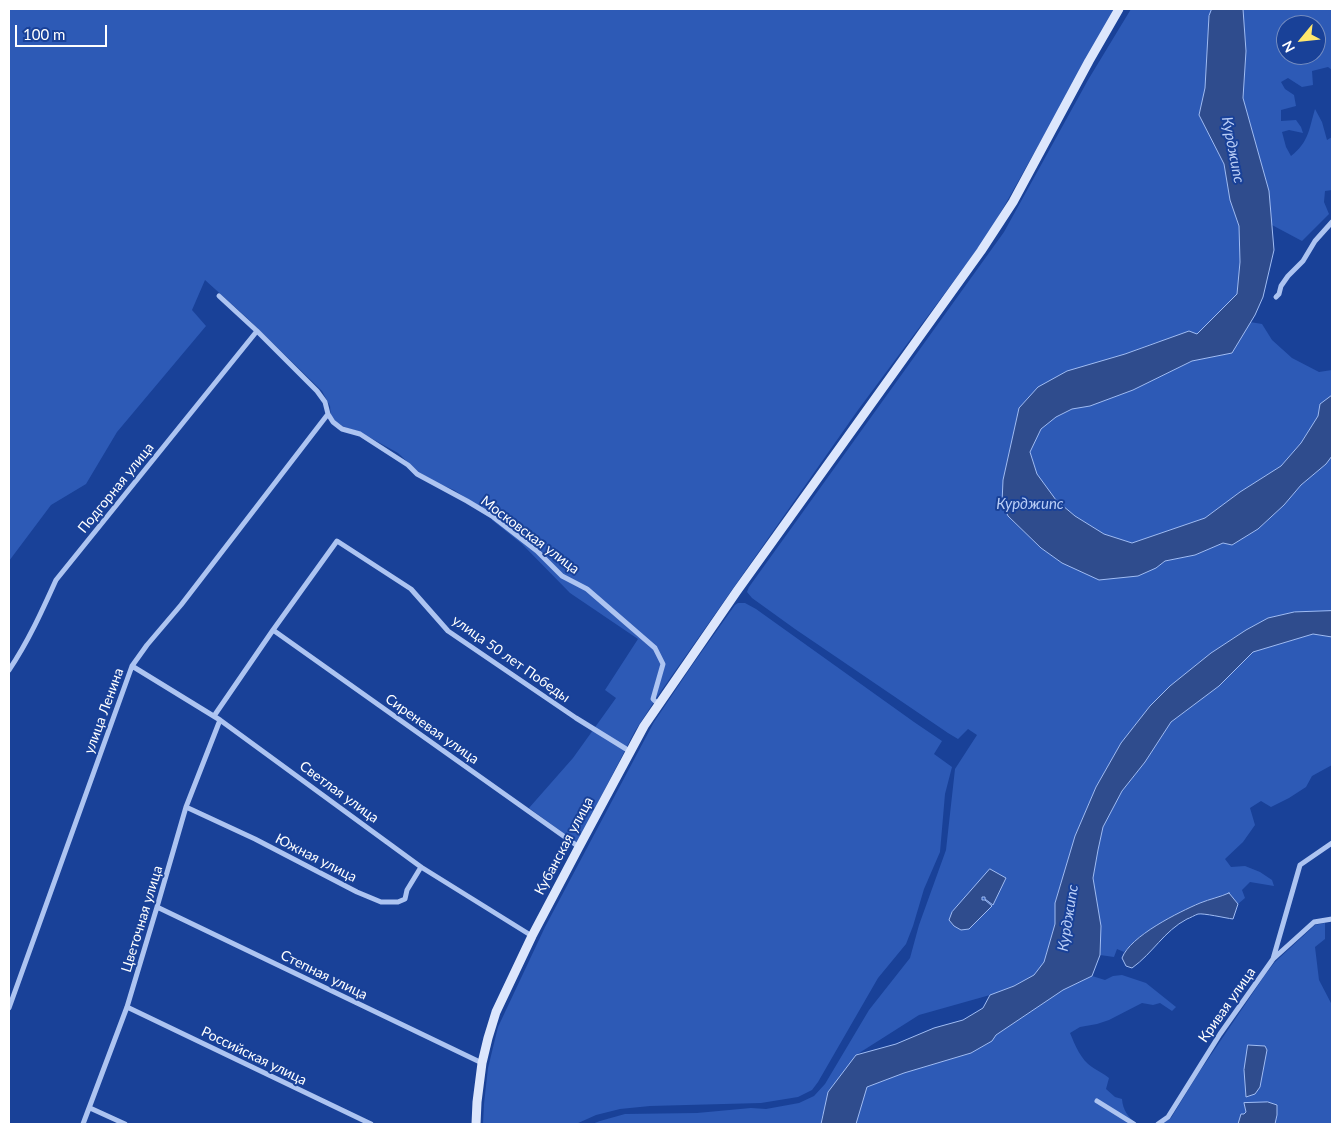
<!DOCTYPE html>
<meta charset="utf-8">
<style>
body{margin:0}
#map{position:relative;width:1341px;height:1133px;overflow:hidden;background:#194198;font-family:Lato,sans-serif}
canvas{display:block}
.frame{position:absolute;inset:0;border:10px solid #fff;pointer-events:none}
.north{position:absolute;left:1276px;top:15px;width:50px;height:50px;box-sizing:border-box;background:#194198;border:1px solid #758dc1;border-radius:50%;rotate:242deg;font-size:14px;font-weight:700;line-height:20px;text-align:center;color:#fff}
.north::after{content:'';display:block;margin:auto;width:18px;height:22px;background:#ffe76d;clip-path:polygon(50% 0,100% 100%,50% 72%,0 100%)}
.scale{position:absolute;left:15px;top:25px;width:92px;height:22px;box-sizing:border-box;border:2px solid #fff;border-top:0;padding-left:6px;font-size:15px;line-height:18px;white-space:nowrap;color:#fff;-webkit-text-stroke:4px #194198;paint-order:stroke}
</style>
<div id="map">
<canvas width="1341" height="1133"></canvas>
<div class="frame"></div>
<div class="north">N</div>
<div class="scale">100 m</div>
</div>
<script>
const ctx = document.querySelector('canvas').getContext('2d');
ctx.lineJoin = 'round';
function fillPath(path, color) {
  ctx.fillStyle = color;
  ctx.fill(path, 'evenodd');
}
function trace(path, color, width, dash) {
  ctx.strokeStyle = color;
  ctx.lineWidth = width;
  ctx.lineCap = dash ? 'butt' : 'round';
  ctx.setLineDash(dash || []);
  ctx.stroke(path);
}
function write(font, color, halo, rows, align = 'center') {
  ctx.font = font + ' Lato,sans-serif';
  ctx.lineWidth = 4;
  ctx.setLineDash([]);
  ctx.textBaseline = 'middle';
  ctx.strokeStyle = halo;
  ctx.fillStyle = color;
  for (const [text, x, y, turn = 0] of rows) {
    ctx.save();
    ctx.translate(x, y);
    ctx.rotate((+turn || 0) * Math.PI / 180);
    ctx.textAlign = isNaN(turn) ? turn : align;
    if (halo) ctx.strokeText(text, 0, 0);
    ctx.fillText(text, 0, 0);
    ctx.restore();
  }
}
fillPath(new Path2D(`
 M 9,9 L 1115,9 L 988,235 L 858,410 L 659,694 L 635,731 L 577,843 L 529,808 L 573,758 L 616,698 L 605,690 L 638,639 L 570,593 L 522,544 L 492,520 L 493,515 L 466,498 L 454,490 L 439,484 L 417,471 L 398,453 L 358,431 L 344,427 L 334,420 L 331,416 L 330,406 L 322,391 L 246,317 L 205,280 L 192,310 L 206,326 L 117,432 L 86,484 L 51,505 L 9,561 Z
 M 1131,9 L 1212,9 L 1209,16 L 1205,88 L 1199,115 L 1224,164 L 1230,200 L 1239,226 L 1240,262 L 1237,294 L 1197,335 L 1157,342 L 1125,354 L 1019,408 L 1003,480 L 1002,503 L 1008,516 L 1041,548 L 1062,563 L 1156,568 L 1165,561 L 1195,555 L 1223,543 L 1232,545 L 1258,529 L 1284,505 L 1301,485 L 1326,464 L 1332,456 L 1332,611 L 1294,612 L 1268,618 L 1246,630 L 1211,653 L 1150,706 L 1121,743 L 1096,787 L 1075,836 L 1055,903 L 1055,924 L 1044,962 L 1034,975 L 1014,986 L 990,995 L 919,1015 L 856,1055 L 844,1072 L 822,1116 L 821,1124 L 592,1124 L 600,1121 L 625,1114 L 697,1113 L 751,1108 L 766,1109 L 799,1103 L 814,1096 L 825,1084 L 869,1010 L 910,958 L 919,925 L 946,850 L 955,769 L 977,735 L 968,729 L 958,739 L 948,733 L 795,629 L 752,598 L 747,592 L 749,587 L 1004,232 L 1088,80 Z
 M 1243,9 L 1332,9 L 1332,70 L 1328,67 L 1312,71 L 1313,85 L 1302,87 L 1288,78 L 1281,82 L 1285,89 L 1294,95 L 1296,106 L 1281,110 L 1281,121 L 1296,120 L 1301,127 L 1303,133 L 1289,130 L 1282,132 L 1286,147 L 1291,156 C 1309,142 1309,129 1315,109 L 1322,122 L 1327,140 L 1332,137 L 1332,190 L 1325,191 L 1324,202 L 1329,214 L 1302,241 L 1272,225 L 1269,191 L 1243,98 L 1246,51 ZM 1286,25 L 1316,25 L 1316,55 L 1286,55 Z
 M 1250,322 L 1262,324 L 1272,340 L 1292,358 L 1319,372 L 1332,370 L 1332,395 L 1320,404 L 1318,416 L 1301,443 L 1281,466 L 1240,492 L 1205,518 L 1132,543 L 1104,534 L 1075,516 L 1056,500 L 1037,474 L 1030,451 L 1041,429 L 1056,417 L 1072,409 L 1090,406 L 1133,390 L 1192,361 L 1232,353 Z
 M 738,603 L 745,603 L 756,609 L 914,722 L 942,741 L 934,754 L 952,767 L 945,794 L 940,852 L 924,889 L 913,926 L 906,944 L 878,978 L 818,1082 L 812,1090 L 798,1097 L 761,1103 L 650,1106 L 620,1109 L 596,1115 L 576,1124 L 483,1124 L 484,1104 L 488,1068 L 498,1027 L 545,927 L 654,722 L 693,664 L 735,605 Z
 M 1313,634 L 1332,637 L 1332,765 L 1312,776 L 1306,787 L 1289,798 L 1271,807 L 1261,801 L 1250,808 L 1255,825 L 1243,842 L 1225,859 L 1231,867 L 1245,866 L 1260,872 L 1272,880 L 1274,886 L 1250,882 L 1242,890 L 1245,898 L 1238,904 L 1229,893 L 1199,903 L 1168,919 L 1143,934 L 1124,952 L 1117,949 L 1114,957 L 1100,955 L 1101,926 L 1093,878 L 1098,850 L 1103,827 L 1122,791 L 1145,762 L 1171,722 L 1219,686 L 1253,652 Z
 M 1325,923 L 1325,939 L 1315,947 L 1319,980 L 1332,1005 L 1332,1124 L 1275,1124 L 1277,1115 L 1244,1103 L 1246,1112 L 1244,1114 L 1241,1114 L 1238,1124 L 1161,1124 L 1171,1118 L 1198,1074 L 1265,975 L 1275,962 L 1315,925 Z
 M 1122,975 L 1146,983 L 1176,1007 L 1172,1011 L 1160,1003 L 1153,1005 L 1142,1003 L 1109,1020 L 1097,1024 L 1080,1027 L 1070,1033 C 1075,1045 1081,1060 1092,1067 C 1098,1071 1103,1073 1109,1078 L 1106,1089 L 1115,1097 L 1122,1099 C 1123,1111 1128,1116 1136,1124 L 856,1124 L 866,1087 L 904,1073 L 971,1053 L 992,1041 L 996,1035 L 1063,990 L 1092,976 L 1105,980 L 1113,976 Z`), '#2d5ab6');
const water = new Path2D(`
 M 1212,9 L 1243,9 L 1246,51 L 1243,98 L 1269,191 L 1274,250 L 1263,297 L 1255,315 L 1232,353 L 1192,361 L 1133,390 L 1090,406 L 1072,409 L 1056,417 L 1041,429 L 1030,452 L 1037,474 L 1056,500 L 1075,516 L 1104,534 L 1132,543 L 1205,518 L 1240,492 L 1281,466 L 1301,443 L 1318,416 L 1320,404 L 1332,395 L 1332,456 L 1326,464 L 1301,485 L 1284,505 L 1258,529 L 1232,545 L 1223,543 L 1195,555 L 1165,561 L 1156,568 L 1138,576 L 1099,580 L 1062,563 L 1041,548 L 1008,516 L 1002,503 L 1003,480 L 1019,408 L 1038,387 L 1067,371 L 1125,354 L 1189,331 L 1197,334 L 1237,294 L 1240,262 L 1239,226 L 1230,200 L 1224,164 L 1199,115 L 1205,88 L 1209,16 Z
 M 1332,611 L 1332,637 L 1313,634 L 1253,652 L 1219,686 L 1171,722 L 1145,762 L 1122,791 L 1103,827 L 1098,850 L 1093,878 L 1101,926 L 1100,955 L 1092,976 L 1063,990 L 996,1035 L 992,1041 L 971,1053 L 904,1073 L 867,1087 L 856,1124 L 821,1124 L 828,1092 L 856,1055 L 896,1044 L 934,1028 L 963,1020 L 983,1008 L 990,995 L 1014,986 L 1034,975 L 1044,962 L 1055,924 L 1055,903 L 1075,836 L 1096,787 L 1121,743 L 1150,706 L 1170,686 L 1211,653 L 1246,630 L 1268,618 L 1294,612 Z
 M 990,869 L 1006,878 L 993,905 L 985,899 L 985,897 L 982,897 L 982,900 L 985,900 L 992,906 L 969,929 L 961,930 L 954,926 L 949,920 L 952,912 Z
 M 1229,893 L 1238,904 L 1233,919 C 1225,918 1204,913 1198,914 C 1195,915 1190,918 1187,919 C 1164,931 1153,953 1132,968 L 1126,966 L 1122,958 C 1130,936 1179,912 1200,903 C 1210,899 1220,897 1229,893 Z
 M 1248,1045 L 1265,1046 L 1267,1050 L 1260,1087 L 1255,1094 L 1246,1097 L 1244,1070 Z
 M 1268,1102 L 1277,1105 L 1277,1115 L 1275,1124 L 1238,1124 L 1241,1114 L 1244,1114 L 1246,1112 L 1244,1103 Z`);
fillPath(water, '#2f4c8d');
trace(water, '#a0bcf3', 1);
trace(new Path2D(`
 M 219,296 L 257,331 L 317,391 L 325,402 L 328,414 L 333,422 L 342,429 L 360,434 L 408,465 L 417,474 L 467,501 L 492,516 L 537,551 L 562,576 L 587,589 L 655,648 L 663,664 L 653,699 L 659,705
 M 1276,297 L 1279,294 L 1281,286 L 1288,276 L 1303,261 L 1315,241 L 1332,222
 M 273,630 L 579,847
 M 132,666 L 220,720 L 421,867 L 532,936
 M 9,670 C 28,642 42,611 56,580 L 257,331
 M 214,716 L 273,630 L 337,541 L 411,589 L 448,631 L 576,718 L 631,752
 M 186,807 L 255,839 L 357,892 L 381,902 L 398,902 L 405,899 L 407,890 L 421,867
 M 157,907 L 482,1063
 M 1273,959 L 1300,865 L 1332,843
 M 127,1007 L 371,1124
 M 9,1008 L 132,666 L 147,645 L 181,605 L 328,414
 M 1097,1101 L 1134,1124
 M 90,1108 L 125,1124
 M 83,1124 L 127,1007 L 157,907 L 186,807 L 220,720
 M 1158,1124 L 1168,1117 L 1220,1034 L 1273,959 L 1314,922 L 1332,919`), '#adc4f1', 5);
trace(new Path2D(`
 M 476,1124 L 477,1102 L 482,1063 L 488,1038 L 496,1012 L 532,936 L 579,847 L 644,726 L 737,591 L 981,251 L 1013,202 L 1089,61 L 1119,9`), '#dce6fc', 9);
write('14px', '#fff', '#194198', [
 ["Подгорная улица",116,488,-51],
 ["Московская улица",530,535,37],
 ["улица 50 лет Победы",511,659,35],
 ["улица Ленина",104,711,-70],
 ["Сиреневая улица",432,729,35],
 ["Светлая улица",339,792,36],
 ["Кубанская улица",564,846,-62],
 ["Южная улица",316,858,27],
 ["Цветочная улица",142,919,-73],
 ["Степная улица",324,975,26],
 ["Кривая улица",1227,1005,-55],
 ["Российская улица",254,1056,26]
]);
write('italic 15px', '#bacef7', '#194198', [
 ["Курджипс",1233,150,79],
 ["Курджипс",1030,504],
 ["Курджипс",1068,918,-81]
]);
</script>
